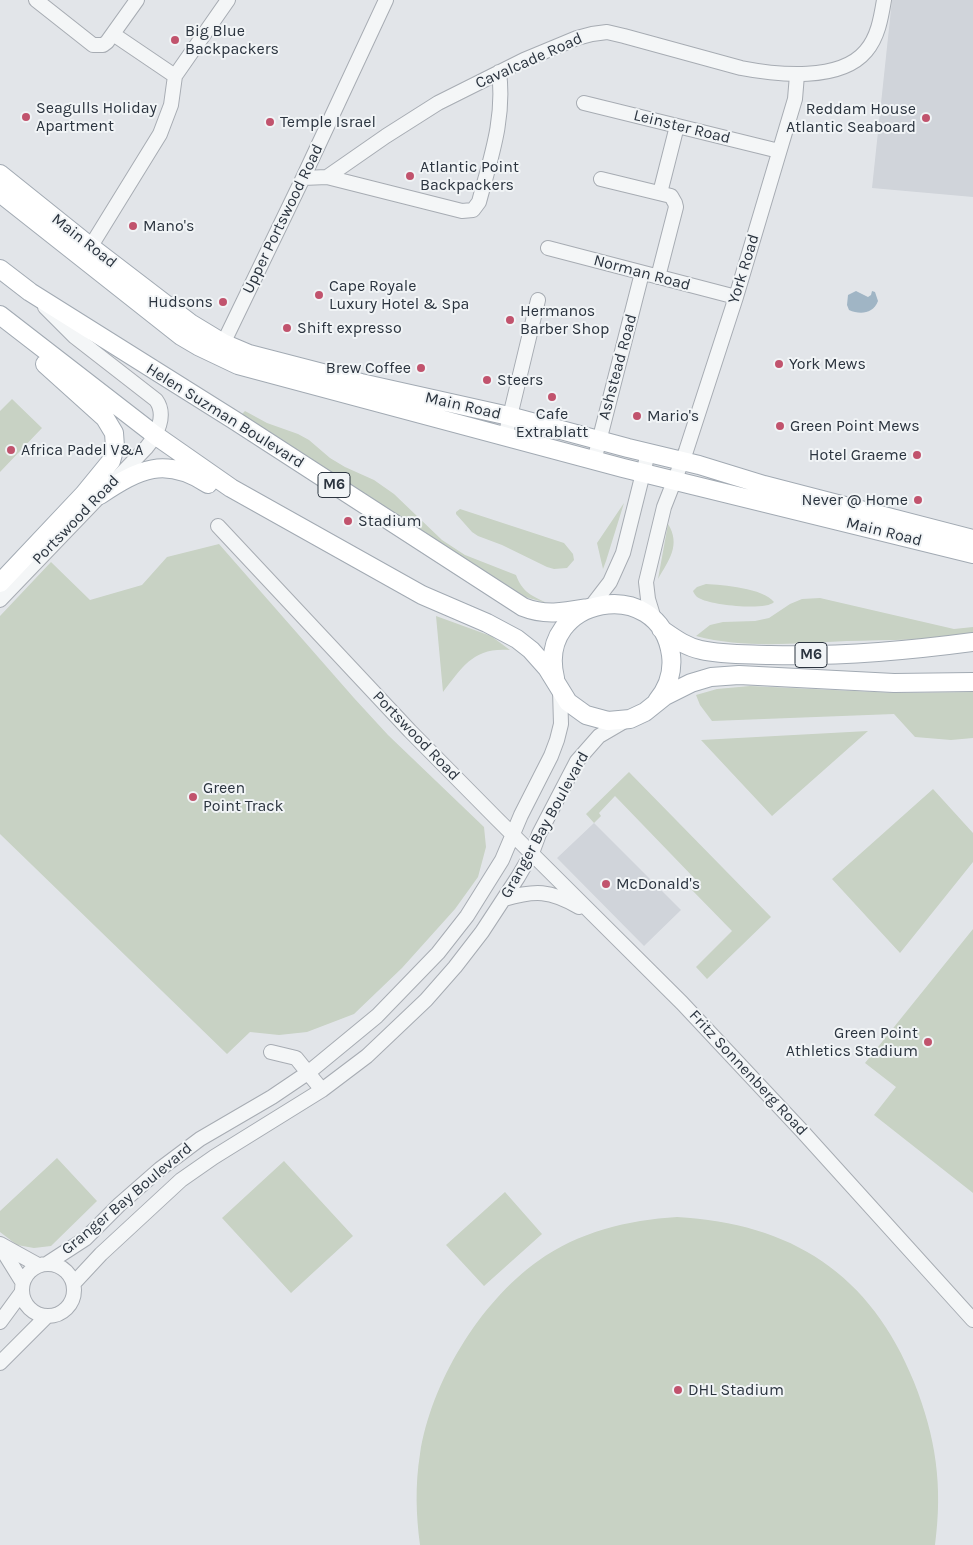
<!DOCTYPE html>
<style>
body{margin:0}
canvas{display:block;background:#e2e5e9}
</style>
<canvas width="973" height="1545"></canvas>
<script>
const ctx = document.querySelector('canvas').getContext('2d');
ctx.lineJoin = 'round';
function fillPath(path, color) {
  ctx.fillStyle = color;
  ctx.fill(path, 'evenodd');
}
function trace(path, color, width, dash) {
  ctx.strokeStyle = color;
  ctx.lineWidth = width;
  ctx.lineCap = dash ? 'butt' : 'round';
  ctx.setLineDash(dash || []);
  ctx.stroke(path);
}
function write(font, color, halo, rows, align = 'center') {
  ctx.font = font + ' Karla,sans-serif';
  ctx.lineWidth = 4;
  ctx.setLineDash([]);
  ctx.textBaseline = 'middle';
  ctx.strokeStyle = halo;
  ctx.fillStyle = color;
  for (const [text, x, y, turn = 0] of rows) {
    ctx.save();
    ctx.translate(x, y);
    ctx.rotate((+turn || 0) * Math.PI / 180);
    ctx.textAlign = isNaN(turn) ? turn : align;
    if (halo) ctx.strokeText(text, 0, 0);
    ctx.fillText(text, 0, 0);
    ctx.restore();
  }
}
fillPath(new Path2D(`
 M 892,0 L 973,0 L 973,197 L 872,188 Z
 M 594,823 L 681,910 L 644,946 L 557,858 Z`), '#d0d4da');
fillPath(new Path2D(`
 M 12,399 L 42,428 L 0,472 L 0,411 Z
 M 245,411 L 267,423 L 298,434 L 309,440 L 330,458 L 345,467 L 374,480 L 394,494 L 442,540 L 465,555 L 516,575 C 522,592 532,596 547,603 L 525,597 L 242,414 Z
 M 624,503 L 606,561 L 603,569 L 597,543 Z
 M 460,509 L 564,543 L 573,554 L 574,560 L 567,568 L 554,569 L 547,567 L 502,545 L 478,536 L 472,532 L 456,514 L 456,512 Z
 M 668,524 C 681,545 669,560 658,579 Z
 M 219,544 L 354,698 L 388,735 L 484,827 L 486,847 L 478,877 L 455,909 L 402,968 L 354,1014 L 307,1032 L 279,1035 L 250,1032 L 227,1054 L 0,834 L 0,616 L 51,562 L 90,600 L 142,585 L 167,557 Z
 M 706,584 C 723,585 763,588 774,602 C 766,611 712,605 701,599 C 696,597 695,595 693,591 L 697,587 Z
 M 820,598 L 954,629 L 973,627 L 973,635 C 932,640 889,640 847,641 C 797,643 745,649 696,636 L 710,625 L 723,622 L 755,621 L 769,618 L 790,604 L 802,599 Z
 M 436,616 L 491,636 L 510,650 C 474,647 463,666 443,692 Z
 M 750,686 L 896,693 L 973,692 L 973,738 L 951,740 L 915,737 L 894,714 L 712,721 L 700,705 L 696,695 L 717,689 Z
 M 868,731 L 772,816 L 701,740 Z
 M 629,772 L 771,917 L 707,979 L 696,967 L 732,931 L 690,888 L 697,881 L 615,796 L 599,813 L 601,816 L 594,823 L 586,814 Z
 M 933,789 L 973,833 L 973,862 L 900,953 L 832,879 Z
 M 973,929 L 973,1193 L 874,1115 L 896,1087 L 865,1063 Z
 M 57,1158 L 97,1201 L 51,1246 L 34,1248 L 17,1245 L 0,1232 L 0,1211 Z
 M 284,1161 L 353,1236 L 291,1293 L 222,1218 Z
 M 505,1192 L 542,1234 L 484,1286 L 446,1245 Z
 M 677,1217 C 791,1223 871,1274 914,1382 C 936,1437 943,1486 935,1545 L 420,1545 C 416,1515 415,1485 420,1454 C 431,1383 479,1303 538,1261 C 578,1232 628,1220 677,1217 Z`), '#c8d2c4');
fillPath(new Path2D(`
 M 856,291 L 868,297 L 871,295 L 872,291 L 875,292 L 878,301 C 873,314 860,315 849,310 L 847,305 L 848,295 Z`), '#a0b5c5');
const minor = new Path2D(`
 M 36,0 L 93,45 L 103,45 L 107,42 L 137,0
 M 113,34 L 175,76
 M 584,103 L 779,151
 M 327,177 L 462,211 L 473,210 L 479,202 C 491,157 505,118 499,72
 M 303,178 L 327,177 L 386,136 L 438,103 L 524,60 L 577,38 L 592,34 L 607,32 L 624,36 L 741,68 C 777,75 840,82 866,51 C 878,37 881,18 884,0
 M 601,179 L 671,196 L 675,203 L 676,207 L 658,277
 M 660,193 L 677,126
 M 548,248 L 736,297
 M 86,254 L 160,134 L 171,105 L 175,76 L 228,0
 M 219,352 L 303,178 L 386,0
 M 505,437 L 538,300
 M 594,461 L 642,273
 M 218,526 L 410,731 L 496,818 L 682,1003 L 802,1131 L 973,1320
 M 0,600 L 146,448 C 157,435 167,415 156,400 L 75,337 L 45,307
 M 590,608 L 610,582 L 623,553 L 648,453
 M 655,622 L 648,599 L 646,582 L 664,507 L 686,451 L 736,297 L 795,99 L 797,75
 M 504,899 C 535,890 550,890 579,907
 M 271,1052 L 296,1058 L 322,1090
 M 0,1244 L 38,1265
 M 0,1246 L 23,1283
 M 48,1263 L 85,1239 L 120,1204 L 160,1169 L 200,1139 L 272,1097 L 309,1072 L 377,1016 L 438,953 L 467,916 L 502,860 L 521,815 L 551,756 L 557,740 L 561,724 L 560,690
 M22 1290a26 26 0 1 1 52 0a26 26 0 1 1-52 0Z
 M 74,1283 L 101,1254 L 181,1180 L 214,1157 L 322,1090 L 367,1056 L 426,1000 L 455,967 L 482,932 L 518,877 L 532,853 L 539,834 L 577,761 L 599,736 L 623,722
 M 0,1322 L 22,1292
 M 0,1363 L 47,1316`);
const major = new Path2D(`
 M 0,174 L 91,247 L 190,323 L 223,343 L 249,354 L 361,383 L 509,416 L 628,448 L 699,465 L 764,485 L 973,539
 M 0,193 L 181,336 L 198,346 L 238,365 L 623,468 L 973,554
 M 0,269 L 30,292 L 234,420 L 523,607 C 545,616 565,612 588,608
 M 0,315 L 155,435 L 231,488 L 422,595 L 487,623 L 517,639 L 531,650 L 547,668 L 568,702 L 586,715 L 608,721 L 630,719 L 645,712 L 665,696 L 691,683 L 711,677 L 739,675 L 894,683 L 973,682
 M 100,495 C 139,469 165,456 208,484
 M 0,583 L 84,494 L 111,461 L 115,447 L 114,433 L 105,418 L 45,364
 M 661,629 C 674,638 686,647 701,650 C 723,655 748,654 770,655 C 838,657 906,651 973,642
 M 555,678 C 535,596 660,574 671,655 C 673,671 668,688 657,701`);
trace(minor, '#a7acb3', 16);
trace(major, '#a2aab3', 20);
trace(minor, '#f4f6f7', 14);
trace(major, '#fff', 18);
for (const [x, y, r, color] of [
 [175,40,5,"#c1536d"],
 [26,117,5,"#c1536d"],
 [926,118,5,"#c1536d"],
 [270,122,5,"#c1536d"],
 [410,176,5,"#c1536d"],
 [133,226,5,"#c1536d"],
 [319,295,5,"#c1536d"],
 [223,302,5,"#c1536d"],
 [510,320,5,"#c1536d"],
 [287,328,5,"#c1536d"],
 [779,364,5,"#c1536d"],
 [421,368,5,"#c1536d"],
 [487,380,5,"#c1536d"],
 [552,397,5,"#c1536d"],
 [637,416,5,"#c1536d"],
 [780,426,5,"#c1536d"],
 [11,450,5,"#c1536d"],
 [917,455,5,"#c1536d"],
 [918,500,5,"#c1536d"],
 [348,521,5,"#c1536d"],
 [193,797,5,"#c1536d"],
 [606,884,5,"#c1536d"],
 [928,1042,5,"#c1536d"],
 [678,1390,5,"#c1536d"]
]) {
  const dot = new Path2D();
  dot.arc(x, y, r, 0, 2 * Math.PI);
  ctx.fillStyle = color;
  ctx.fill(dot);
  trace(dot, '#f1f4f6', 2);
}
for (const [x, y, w] of [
 [334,485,32],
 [811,655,32]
]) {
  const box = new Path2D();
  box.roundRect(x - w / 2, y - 12.5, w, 25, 4);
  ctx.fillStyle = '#f1f4f6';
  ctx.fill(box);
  trace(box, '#2b343f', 1);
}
write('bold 15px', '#2b343f', null, [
 ["M6",334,485],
 ["M6",811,655]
]);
write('16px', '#2b343f', '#f1f4f6', [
 ["Big Blue",185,31],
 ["Backpackers",185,49],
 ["Seagulls Holiday",36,108],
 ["Apartment",36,126],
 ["Reddam House",916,109,"right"],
 ["Atlantic Seaboard",916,127,"right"],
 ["Temple Israel",280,122],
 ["Atlantic Point",420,167],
 ["Backpackers",420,185],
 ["Mano's",143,226],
 ["Cape Royale",329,286],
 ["Luxury Hotel & Spa",329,304],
 ["Hudsons",213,302,"right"],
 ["Hermanos",520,311],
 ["Barber Shop",520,329],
 ["Shift expresso",297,328],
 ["York Mews",789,364],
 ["Brew Coffee",411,368,"right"],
 ["Steers",497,380],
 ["Cafe",552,414,"center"],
 ["Extrablatt",552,432,"center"],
 ["Mario's",647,416],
 ["Green Point Mews",790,426],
 ["Africa Padel V&A",21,450],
 ["Hotel Graeme",907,455,"right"],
 ["Never @ Home",908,500,"right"],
 ["Stadium",358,521],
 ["Green",203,788],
 ["Point Track",203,806],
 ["McDonald's",616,884],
 ["Green Point",918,1033,"right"],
 ["Athletics Stadium",918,1051,"right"],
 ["DHL Stadium",688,1390]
], 'left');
write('16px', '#2b343f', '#f1f4f6', [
 ["Cavalcade Road",529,61,-24],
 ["Leinster Road",682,127,14],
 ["Upper Portswood Road",283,219,-64],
 ["Main Road",84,241,38],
 ["York Road",744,269,-73],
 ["Norman Road",642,273,15],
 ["Ashstead Road",618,367,-75],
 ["Main Road",463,406,13],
 ["Helen Suzman Boulevard",225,416,32],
 ["Portswood Road",76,520,-46],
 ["Main Road",884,532,14],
 ["Portswood Road",416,736,46],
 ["Granger Bay Boulevard",545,825,-61],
 ["Fritz Sonnenberg Road",748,1073,47],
 ["Granger Bay Boulevard",127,1199,-40]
]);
</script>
